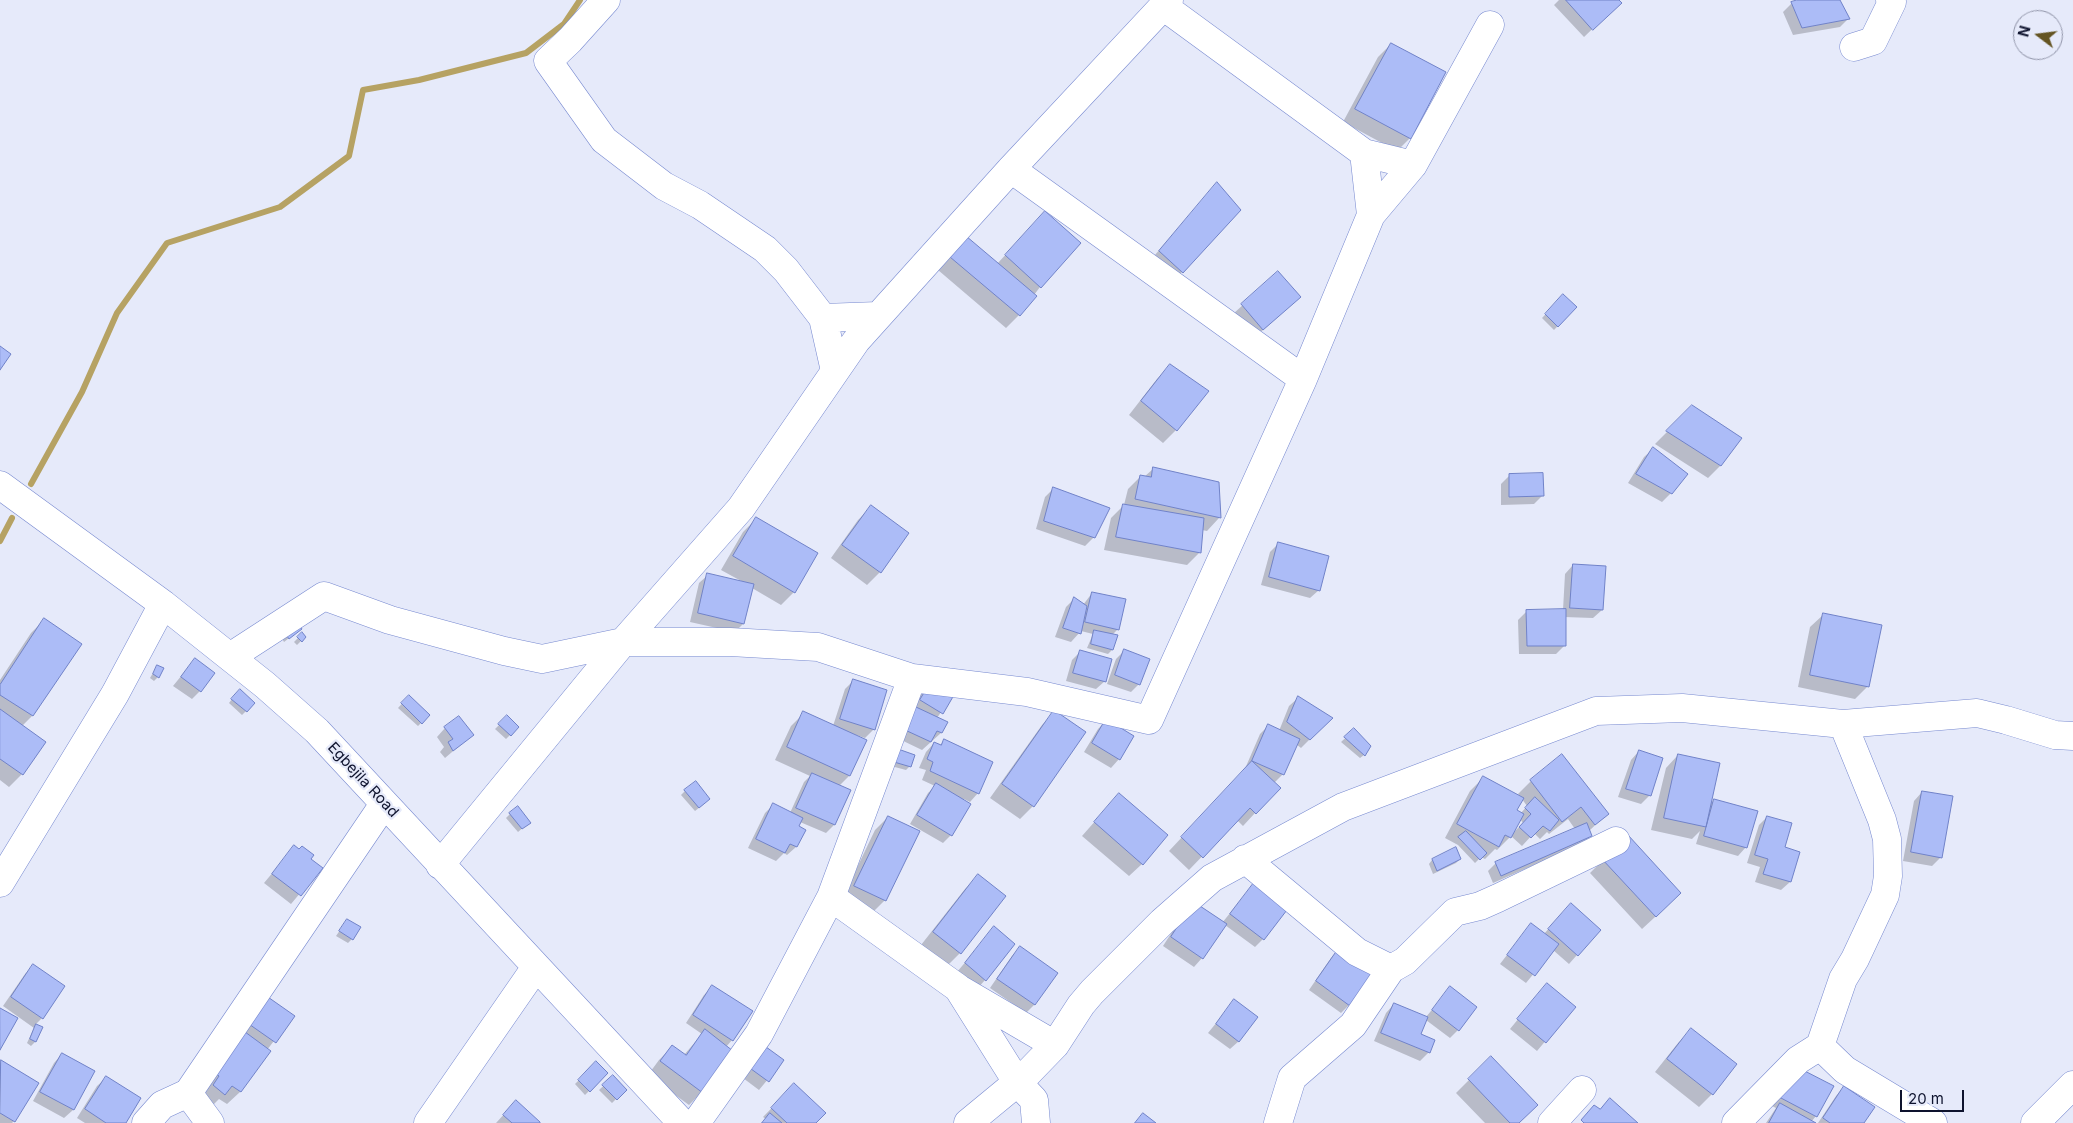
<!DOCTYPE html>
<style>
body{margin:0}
#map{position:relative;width:2073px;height:1123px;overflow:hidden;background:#e6eafa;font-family:Inter,sans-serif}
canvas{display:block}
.north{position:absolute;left:2013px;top:10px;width:50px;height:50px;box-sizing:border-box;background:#e6eafa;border:1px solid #9094a8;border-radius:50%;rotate:285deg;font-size:14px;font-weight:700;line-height:20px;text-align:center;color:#0e132e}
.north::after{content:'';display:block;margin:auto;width:18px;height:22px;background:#645422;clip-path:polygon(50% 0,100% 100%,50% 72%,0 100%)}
.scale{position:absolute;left:1900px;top:1090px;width:64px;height:22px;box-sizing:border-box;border:2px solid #0e132e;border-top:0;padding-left:6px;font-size:15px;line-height:18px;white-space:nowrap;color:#0e132e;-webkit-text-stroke:4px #e6eafa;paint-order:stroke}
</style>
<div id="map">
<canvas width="2073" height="1123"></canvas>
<div class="north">N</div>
<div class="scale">20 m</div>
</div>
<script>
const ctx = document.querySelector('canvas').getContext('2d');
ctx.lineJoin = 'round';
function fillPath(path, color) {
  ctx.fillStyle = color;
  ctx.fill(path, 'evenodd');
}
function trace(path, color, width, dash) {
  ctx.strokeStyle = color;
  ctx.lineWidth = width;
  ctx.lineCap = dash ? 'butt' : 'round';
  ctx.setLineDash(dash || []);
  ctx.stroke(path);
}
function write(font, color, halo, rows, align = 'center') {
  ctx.font = font + ' Inter,sans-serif';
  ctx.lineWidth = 4.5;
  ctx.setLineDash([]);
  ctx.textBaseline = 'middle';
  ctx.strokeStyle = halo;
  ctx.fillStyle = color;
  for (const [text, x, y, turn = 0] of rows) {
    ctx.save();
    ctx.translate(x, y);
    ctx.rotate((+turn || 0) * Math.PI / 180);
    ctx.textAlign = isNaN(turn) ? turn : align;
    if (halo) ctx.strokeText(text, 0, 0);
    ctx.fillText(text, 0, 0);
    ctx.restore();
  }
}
fillPath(new Path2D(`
 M 1559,0 L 1617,0 L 1611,11 L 1584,37 L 1554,5 Z
 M 1801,0 L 1839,0 L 1848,19 L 1840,27 L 1793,35 L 1783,12 L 1792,3 Z
 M 1391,44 L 1410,138 L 1397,151 L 1343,122 L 1378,57 Z
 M 1217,184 L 1182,272 L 1169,285 L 1147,264 Z
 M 1032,226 L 1040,287 L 1019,315 L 1006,328 L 938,270 L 954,251 L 997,264 Z
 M 1278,273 L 1291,305 L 1254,338 L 1233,314 Z
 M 1563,296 L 1575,308 L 1554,330 L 1542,318 Z
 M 1170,366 L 1176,430 L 1163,443 L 1129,415 L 1157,379 Z
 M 1692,407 L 1721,465 L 1708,478 L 1655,444 Z
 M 1653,449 L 1671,493 L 1662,502 L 1628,483 L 1644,457 Z
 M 1153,469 L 1218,483 L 1219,518 L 1207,531 L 1202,530 L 1200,552 L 1187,565 L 1104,550 L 1111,518 L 1124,505 L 1128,489 L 1141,476 L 1144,477 Z
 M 1509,476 L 1542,496 L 1534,504 L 1501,505 L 1501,484 Z
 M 1054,488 L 1094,537 L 1085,546 L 1036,529 L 1045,497 Z
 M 871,507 L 880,572 L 867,585 L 831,558 L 858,520 Z
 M 756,519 L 794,592 L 781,605 L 752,588 L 743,624 L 735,632 L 690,622 L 699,583 L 708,575 L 743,582 L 721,570 L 743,532 Z
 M 1278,544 L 1319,590 L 1310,598 L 1261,585 L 1270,552 Z
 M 1573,565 L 1602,610 L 1593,618 L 1564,617 L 1565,645 L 1556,654 L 1519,654 L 1518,620 L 1527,611 L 1563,610 L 1565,574 Z
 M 1092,593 L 1118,629 L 1112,635 L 1117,636 L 1112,650 L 1108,654 L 1087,648 L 1093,634 L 1081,631 L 1071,642 L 1055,637 L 1066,607 L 1074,599 L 1083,605 Z
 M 1823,615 L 1868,686 L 1855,699 L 1798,687 L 1810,627 Z
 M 44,620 L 80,644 L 32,716 L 22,726 L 22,774 L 9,787 L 0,780 L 0,680 L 31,633 Z
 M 297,632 L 284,642 L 280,635 Z
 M 302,634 L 305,637 L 297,645 L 294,642 Z
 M 1124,651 L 1139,684 L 1131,692 L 1107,684 L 1116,659 Z
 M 1080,652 L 1105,681 L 1096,689 L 1066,681 L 1072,660 Z
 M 195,659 L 200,691 L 192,699 L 173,686 Z
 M 157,666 L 158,677 L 154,681 L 150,678 Z
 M 853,681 L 874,729 L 865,738 L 856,735 L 849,776 L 839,786 L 834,825 L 826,833 L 800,822 L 797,826 L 804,830 L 796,847 L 787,855 L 784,853 L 776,861 L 748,848 L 765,813 L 774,804 L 790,813 L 804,782 L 810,776 L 775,760 L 791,726 L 804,713 L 833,726 L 845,689 Z
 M 922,692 L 952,696 L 937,718 L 946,723 L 941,733 L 922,750 L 897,738 Z
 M 236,694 L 254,703 L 242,715 L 229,703 Z
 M 409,696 L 429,715 L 418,726 L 398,708 Z
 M 1298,698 L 1331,718 L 1301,748 L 1296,744 L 1283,774 L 1274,783 L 1255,813 L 1243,826 L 1237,820 L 1189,870 L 1169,851 L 1244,771 L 1260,734 L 1268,726 L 1279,731 L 1289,706 Z
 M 1055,712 L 1033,806 L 1020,819 L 990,798 L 1042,725 Z
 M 507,717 L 518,727 L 506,739 L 495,729 Z
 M 1106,721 L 1119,759 L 1111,768 L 1084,752 L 1098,729 Z
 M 445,728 L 472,735 L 445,758 L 440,752 L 444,747 L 437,737 Z
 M 1354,730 L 1364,755 L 1360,758 L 1341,742 Z
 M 944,741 L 978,793 L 970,802 L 964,799 L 951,835 L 943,843 L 910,824 L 928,793 L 935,786 L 922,780 L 926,770 L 919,768 L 926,752 L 934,743 L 939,746 Z
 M 1639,751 L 1661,759 L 1649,796 L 1641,804 L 1618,797 L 1631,760 Z
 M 895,754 L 910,766 L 906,770 L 891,766 Z
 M 1678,755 L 1709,805 L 1714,800 L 1746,847 L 1738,856 L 1696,844 L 1700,831 L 1692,839 L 1651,830 L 1666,768 Z
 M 1483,778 L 1522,799 L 1518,794 L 1531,781 L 1607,814 L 1589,831 L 1591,836 L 1582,844 L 1493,883 L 1488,871 L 1496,863 L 1575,829 L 1568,819 L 1549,834 L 1547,832 L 1540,839 L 1534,833 L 1522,846 L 1511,836 L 1497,850 L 1495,849 L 1485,859 L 1481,857 L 1475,863 L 1458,845 L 1445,838 L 1470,791 ZM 1522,799 L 1527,806 L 1521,813 L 1516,810 ZM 1520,819 L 1523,823 L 1512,834 Z
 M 685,791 L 705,803 L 695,811 L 681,795 Z
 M 1922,792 L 1941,857 L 1932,866 L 1903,861 L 1914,801 Z
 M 1119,794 L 1142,864 L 1129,876 L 1082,836 Z
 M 510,814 L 525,826 L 518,832 L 506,818 Z
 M 888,817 L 885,900 L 872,913 L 842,899 L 875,830 Z
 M 1767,817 L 1783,848 L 1799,853 L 1790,882 L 1781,890 L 1755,882 L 1760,867 L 1747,863 L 1759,825 Z
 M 294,847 L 321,868 L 291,904 L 264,883 Z
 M 1460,859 L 1456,863 L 1433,874 L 1429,864 L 1432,860 Z
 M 1603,860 L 1667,906 L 1642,929 L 1590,873 Z
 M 978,876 L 1004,897 L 960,953 L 947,966 L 921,945 L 965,889 Z
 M 1256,881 L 1263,939 L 1255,947 L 1225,925 L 1202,958 L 1194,967 L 1163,946 L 1185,912 L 1222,923 Z
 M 1562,913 L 1599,930 L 1569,964 L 1553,950 L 1526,983 L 1500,964 L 1531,924 L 1544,934 Z
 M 347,920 L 352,939 L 348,943 L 336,936 Z
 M 994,928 L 985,980 L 977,989 L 957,972 Z
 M 1020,948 L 1056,973 L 1034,1005 L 1026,1013 L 990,988 L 1012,956 Z
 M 1339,949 L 1349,1005 L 1341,1013 L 1309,990 L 1331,958 Z
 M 33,966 L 63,986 L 42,1018 L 35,1025 L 41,1028 L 35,1042 L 31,1046 L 27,1043 L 34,1028 L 3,1006 L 25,974 Z
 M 1547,984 L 1574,1007 L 1537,1051 L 1510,1029 Z
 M 713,987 L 732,1040 L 726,1047 L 702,1092 L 689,1105 L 648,1075 L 659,1060 L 672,1047 L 684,1055 L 702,1034 L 686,1023 L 704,995 Z
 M 1450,988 L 1458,1030 L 1450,1038 L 1426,1020 L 1419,1035 L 1429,1052 L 1420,1061 L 1374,1041 L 1386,1013 L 1394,1004 L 1426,1017 Z
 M 1234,1001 L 1239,1041 L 1230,1049 L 1208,1033 Z
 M 257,1005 L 293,1016 L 267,1050 L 270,1051 L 240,1092 L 227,1104 L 219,1099 L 211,1107 L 201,1099 L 208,1089 L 199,1083 Z
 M 1691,1030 L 1712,1094 L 1699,1107 L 1655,1072 L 1678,1043 Z
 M 763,1046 L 783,1061 L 759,1090 L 739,1075 Z
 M 62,1054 L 94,1071 L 73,1110 L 64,1118 L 33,1101 L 54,1063 Z
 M 1491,1058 L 1518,1123 L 1485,1123 L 1456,1093 Z
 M 2,1062 L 14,1121 L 12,1123 L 0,1123 L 0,1063 Z
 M 596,1063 L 607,1073 L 585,1095 L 575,1084 Z
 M 1787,1076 L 1816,1116 L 1811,1122 L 1813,1123 L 1766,1123 L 1776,1108 L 1772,1106 Z
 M 613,1077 L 625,1090 L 612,1103 L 599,1090 Z
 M 106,1078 L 125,1123 L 85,1123 L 77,1118 L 97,1086 Z
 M 794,1085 L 815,1123 L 762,1123 L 766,1119 L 763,1117 Z
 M 1844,1087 L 1863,1123 L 1818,1123 L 1836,1096 Z
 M 516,1101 L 538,1123 L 496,1123 Z`), '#0003');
trace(new Path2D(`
 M 31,484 L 82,392 L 117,313 L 167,243 L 280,207 L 349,156 L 363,90 L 419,80 L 526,53 L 564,24 L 580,0
 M 0,541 L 12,518`), '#b6a263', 6);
const building = new Path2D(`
 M 1566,0 L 1619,0 L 1622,3 L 1593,30 Z
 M 1797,0 L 1840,0 L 1850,19 L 1802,28 L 1791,2 Z
 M 1391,43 L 1446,72 L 1411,139 L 1355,109 Z
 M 1217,182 L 1241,210 L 1183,273 L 1159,251 Z
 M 1045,211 L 1081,243 L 1041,288 L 1005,255 Z
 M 966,236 L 1037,296 L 1020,316 L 950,257 Z
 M 1278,271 L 1301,297 L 1263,330 L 1241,304 Z
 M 1563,294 L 1577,307 L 1558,327 L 1545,314 Z
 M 0,346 L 11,354 L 0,370 Z
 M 1170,364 L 1209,391 L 1177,431 L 1141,401 Z
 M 1692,405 L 1742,438 L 1721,466 L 1666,431 Z
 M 1653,447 L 1688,474 L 1672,494 L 1636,474 Z
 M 1153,467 L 1219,482 L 1221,518 L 1135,499 L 1140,475 L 1151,477 Z
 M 1543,473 L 1544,496 L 1509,497 L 1509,474 Z
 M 1053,487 L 1110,508 L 1095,538 L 1044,521 Z
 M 1123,504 L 1204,518 L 1201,553 L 1116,537 Z
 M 871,505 L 909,533 L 881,573 L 842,545 Z
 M 756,517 L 818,553 L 795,593 L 733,556 Z
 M 1278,542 L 1329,556 L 1320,591 L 1269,577 Z
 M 1573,564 L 1606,566 L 1603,610 L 1570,608 Z
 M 707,573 L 754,584 L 744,624 L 698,613 Z
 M 1092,592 L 1126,599 L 1119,630 L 1085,622 Z
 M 1074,597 L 1087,606 L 1081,634 L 1063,628 Z
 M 1566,609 L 1566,646 L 1527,646 L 1526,610 Z
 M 1823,613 L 1882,625 L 1869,687 L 1810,675 Z
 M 44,618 L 82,644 L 33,716 L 0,695 L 0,685 Z
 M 296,620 L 302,629 L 289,639 L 283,630 Z
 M 1094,630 L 1118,635 L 1113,650 L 1091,644 Z
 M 302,632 L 306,637 L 302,642 L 297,637 Z
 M 1124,649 L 1150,659 L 1140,685 L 1115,675 Z
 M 1080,650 L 1112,659 L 1106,682 L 1073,673 Z
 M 195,658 L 215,673 L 201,692 L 181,677 Z
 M 157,665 L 164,668 L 159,678 L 153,674 Z
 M 853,679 L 887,690 L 875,730 L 840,719 Z
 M 931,682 L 954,695 L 943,714 L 920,700 Z
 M 240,689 L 255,703 L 247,712 L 231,699 Z
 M 409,695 L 430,715 L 422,724 L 401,703 Z
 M 1298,696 L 1333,718 L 1310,740 L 1287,722 Z
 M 916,707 L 948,722 L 942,733 L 937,731 L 931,742 L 905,730 Z
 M 0,709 L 46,742 L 23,775 L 0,759 Z
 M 1054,710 L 1086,732 L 1034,807 L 1002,784 Z
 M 803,711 L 867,740 L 850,776 L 787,747 Z
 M 507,715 L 519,727 L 511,736 L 498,724 Z
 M 459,716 L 474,735 L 453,751 L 448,742 L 453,739 L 444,727 Z
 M 1106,719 L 1134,736 L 1120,760 L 1092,743 Z
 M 1268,724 L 1300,739 L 1284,775 L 1252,761 Z
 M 1354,728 L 1371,746 L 1365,756 L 1344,737 Z
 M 944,739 L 993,762 L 979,794 L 930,771 L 933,762 L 927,759 L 934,742 L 941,745 Z
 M 898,749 L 915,755 L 911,767 L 894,762 Z
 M 1639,750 L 1663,758 L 1651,796 L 1626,789 Z
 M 1562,754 L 1609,814 L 1595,825 L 1581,807 L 1562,822 L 1530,780 Z
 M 1678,754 L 1720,763 L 1706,827 L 1664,818 Z
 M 1252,761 L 1281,788 L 1256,814 L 1250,808 L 1203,858 L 1181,837 Z
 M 812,773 L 851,790 L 835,825 L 796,808 Z
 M 1483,776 L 1524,798 L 1517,810 L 1524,814 L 1511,838 L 1505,835 L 1499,847 L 1457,824 Z
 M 696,781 L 710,799 L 699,808 L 684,790 Z
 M 936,783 L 971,804 L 952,836 L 917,815 Z
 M 1922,791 L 1953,796 L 1942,858 L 1911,852 Z
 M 1119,793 L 1168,835 L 1143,865 L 1094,822 Z
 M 1535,797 L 1559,820 L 1550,831 L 1543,826 L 1531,838 L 1519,827 L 1531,814 L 1525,808 Z
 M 1714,799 L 1758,811 L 1747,848 L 1704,836 Z
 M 773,803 L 803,818 L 799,826 L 806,830 L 797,847 L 790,844 L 785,853 L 756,839 Z
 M 518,806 L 531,823 L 522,829 L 509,813 Z
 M 888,816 L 920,831 L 886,901 L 854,886 Z
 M 1767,816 L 1792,823 L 1785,847 L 1800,852 L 1791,882 L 1763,874 L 1768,859 L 1755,855 Z
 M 1587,823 L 1592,836 L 1501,876 L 1495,862 Z
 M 1466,831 L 1487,853 L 1480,860 L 1458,837 Z
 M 1628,835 L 1681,893 L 1656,917 L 1602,859 Z
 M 294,845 L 299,849 L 302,846 L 314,855 L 311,859 L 323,868 L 301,896 L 272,874 Z
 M 1456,847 L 1461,859 L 1437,871 L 1432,859 Z
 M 978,874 L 1006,896 L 961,954 L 933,932 Z
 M 1256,880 L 1290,906 L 1264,940 L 1230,914 Z
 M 1194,902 L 1227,924 L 1203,959 L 1171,937 Z
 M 1571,903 L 1601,930 L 1578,956 L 1548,929 Z
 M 347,919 L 361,927 L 353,940 L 339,931 Z
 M 1531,923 L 1559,944 L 1535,976 L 1507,955 Z
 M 994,926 L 1015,944 L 986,981 L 965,963 Z
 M 1020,946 L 1058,973 L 1035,1005 L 997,979 Z
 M 1339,948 L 1374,972 L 1350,1006 L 1316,981 Z
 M 33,964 L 65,986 L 43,1019 L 11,997 Z
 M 1547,983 L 1576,1007 L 1546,1043 L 1517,1019 Z
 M 712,985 L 753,1011 L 733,1041 L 693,1015 Z
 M 1450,986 L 1477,1007 L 1459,1031 L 1432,1010 Z
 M 265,995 L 295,1016 L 276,1043 L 246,1022 Z
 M 1234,999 L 1258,1017 L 1239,1042 L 1216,1024 Z
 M 1394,1003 L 1428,1017 L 1421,1034 L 1435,1040 L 1430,1053 L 1381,1033 Z
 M 0,1008 L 18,1018 L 0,1050 Z
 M 36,1024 L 43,1027 L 36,1042 L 30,1039 Z
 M 1691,1028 L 1737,1064 L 1713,1095 L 1667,1059 Z
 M 241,1029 L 271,1051 L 241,1092 L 232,1086 L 225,1095 L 213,1085 L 219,1076 L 211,1070 Z
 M 705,1029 L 733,1051 L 703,1093 L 660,1061 L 672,1045 L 686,1055 Z
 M 762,1044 L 784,1060 L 769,1082 L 747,1066 Z
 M 62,1053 L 95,1071 L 74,1110 L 40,1092 Z
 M 1491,1056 L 1538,1105 L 1519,1123 L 1510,1123 L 1468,1079 Z
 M 1,1060 L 39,1083 L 15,1122 L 0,1113 Z
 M 596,1061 L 608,1073 L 590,1092 L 578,1080 Z
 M 1795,1066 L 1834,1086 L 1817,1117 L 1779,1097 Z
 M 613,1075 L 627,1090 L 617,1100 L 602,1085 Z
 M 106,1076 L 141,1098 L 126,1123 L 106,1123 L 85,1109 Z
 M 794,1083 L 826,1113 L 816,1123 L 787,1123 L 771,1108 Z
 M 1844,1086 L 1875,1107 L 1864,1123 L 1830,1123 L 1823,1118 Z
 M 1610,1098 L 1638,1123 L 1584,1123 L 1581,1120 L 1594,1105 L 1600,1109 Z
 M 516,1100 L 540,1122 L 540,1123 L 512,1123 L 503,1115 Z
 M 1780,1103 L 1816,1123 L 1769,1123 Z
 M 770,1113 L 782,1123 L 762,1123 Z
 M 1143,1113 L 1156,1123 L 1135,1123 Z`);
fillPath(building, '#acbcf7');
trace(building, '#7082c8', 1);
const minor = new Path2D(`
 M 606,0 L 570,40 L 548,61 L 604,140 L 664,186 L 700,205 L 765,249 L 786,270 L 823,318 L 835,371
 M 1163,6 L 1364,153 L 1371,215 L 1303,379
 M 1854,47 L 1873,41 L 1892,2 L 1890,0
 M 1364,153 L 1413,165
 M 1371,215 L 1413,165 L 1490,25
 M 823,318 L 878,316
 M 0,485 L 163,604 L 265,685 L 317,731 L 682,1123
 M 230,657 L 324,596 L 390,620 L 504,651 L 542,659 L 623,642 L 730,642 L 818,647 L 912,678 L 1027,692 L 1149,720 L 1303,379 L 1011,169
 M 1245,859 L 1357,952 L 1391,969 L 1405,961 L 1455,912 L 1480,906 L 1498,898 L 1616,841
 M 440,865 L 623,642 L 741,508 L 856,341 L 1011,169 L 1169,0
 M 0,883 L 115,694 L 163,604
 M 831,897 L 958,988 L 1017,1082 L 1034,1100 L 1036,1123
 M 961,990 L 1055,1045
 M 1820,1046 L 1845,1070 L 1933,1123
 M 188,1093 L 210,1123
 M 146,1123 L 162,1105 L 188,1093 L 384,804
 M 428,1123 L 536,967
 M 696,1123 L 759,1034 L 831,897 L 912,678
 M 968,1123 L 1025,1076 L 1055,1045 L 1081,1005 L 1092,992 L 1162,922 L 1212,878 L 1343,807 L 1596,711 L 1682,708 L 1843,724 L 1977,713 L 2006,720 L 2055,735 L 2073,736
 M 1278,1123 L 1292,1078 L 1353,1025 L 1391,969
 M 1552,1123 L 1582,1090
 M 1736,1123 L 1798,1060 L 1820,1046 L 1843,979 L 1855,959 L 1885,895 L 1888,876 L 1887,839 L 1882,820 L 1843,724
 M 2035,1123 L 2073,1085`);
trace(minor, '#7789d0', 29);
trace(minor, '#fff', 28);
write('15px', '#0e132e', '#e6eafa', [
 ["Egbejila Road",363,780,47]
]);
</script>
